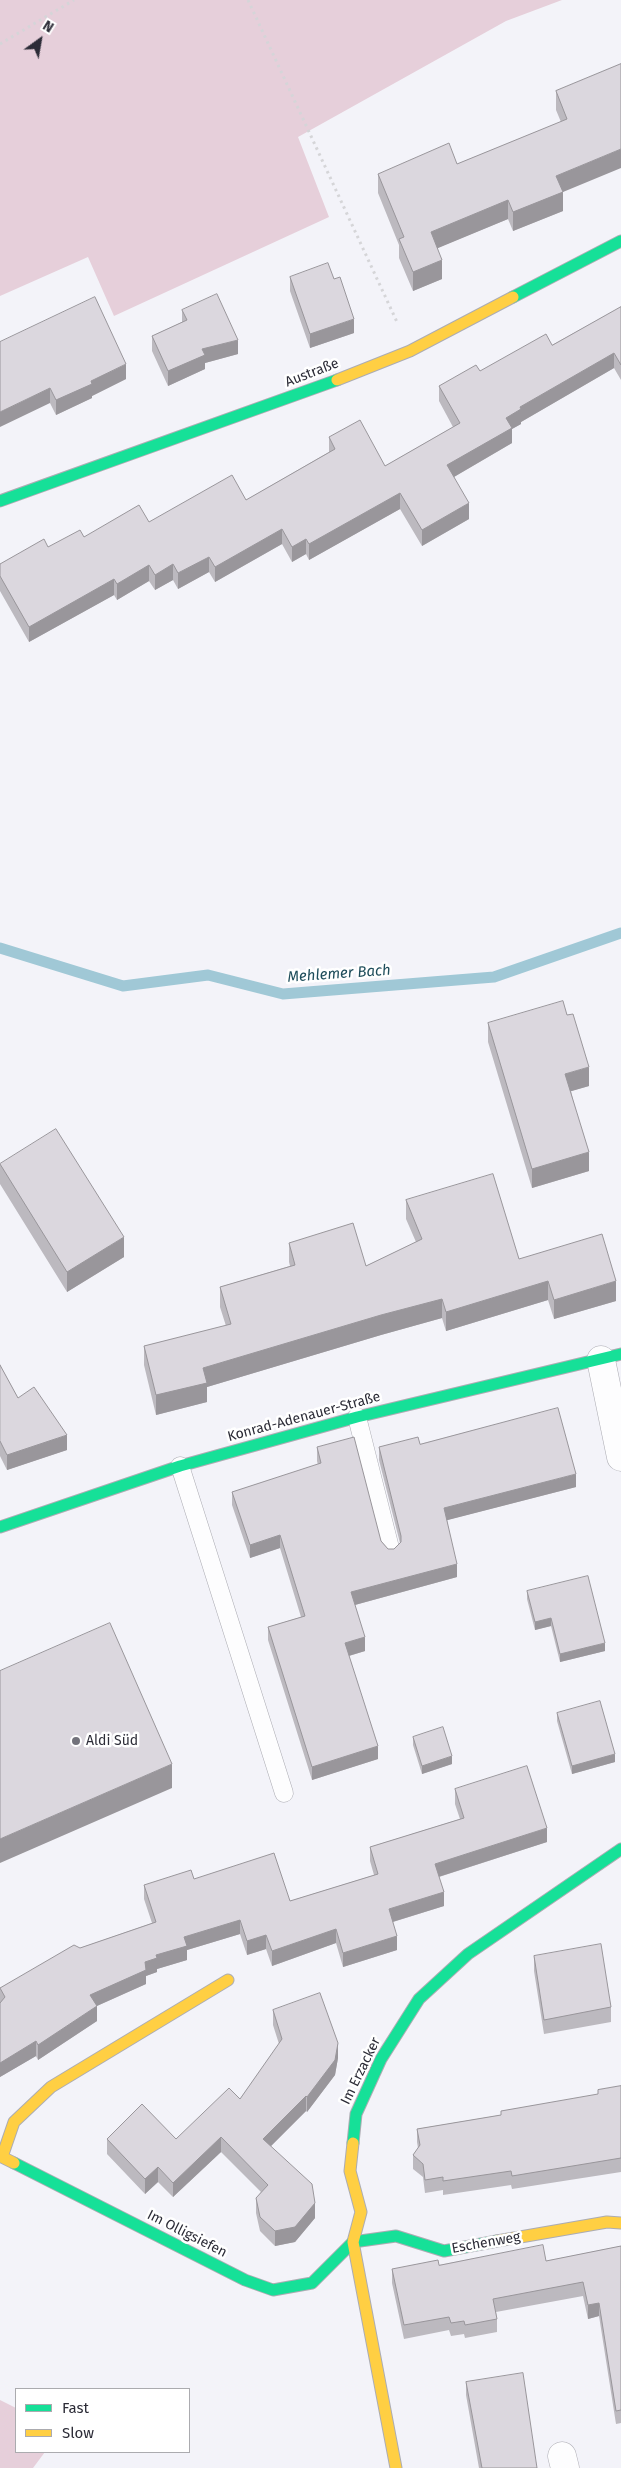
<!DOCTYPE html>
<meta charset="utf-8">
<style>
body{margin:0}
#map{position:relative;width:621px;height:2468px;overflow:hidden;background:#f3f3f9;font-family:"Fira Sans",sans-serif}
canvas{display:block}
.legend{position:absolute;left:15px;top:2388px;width:175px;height:65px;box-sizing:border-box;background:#fff;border:1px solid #ababaf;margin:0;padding:6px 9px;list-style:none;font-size:15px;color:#2c2c37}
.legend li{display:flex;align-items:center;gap:10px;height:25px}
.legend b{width:25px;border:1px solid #ababaf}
.north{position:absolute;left:15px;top:15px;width:50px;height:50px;-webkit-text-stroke:4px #fff;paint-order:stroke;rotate:32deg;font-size:14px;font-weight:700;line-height:20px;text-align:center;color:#2c2c37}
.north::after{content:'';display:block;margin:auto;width:18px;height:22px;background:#2c2c37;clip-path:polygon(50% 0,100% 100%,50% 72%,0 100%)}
</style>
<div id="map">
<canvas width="621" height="2468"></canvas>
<ul class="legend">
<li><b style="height:6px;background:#16e098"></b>Fast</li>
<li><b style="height:6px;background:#ffcf43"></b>Slow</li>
</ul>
<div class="north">N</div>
</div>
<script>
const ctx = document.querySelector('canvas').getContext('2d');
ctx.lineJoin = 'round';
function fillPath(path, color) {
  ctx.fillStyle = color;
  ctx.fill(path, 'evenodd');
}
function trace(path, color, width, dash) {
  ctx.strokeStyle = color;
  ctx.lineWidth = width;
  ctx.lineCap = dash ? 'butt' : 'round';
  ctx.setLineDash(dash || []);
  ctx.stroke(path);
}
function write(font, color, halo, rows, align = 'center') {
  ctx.font = font + ' "Fira Sans",sans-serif';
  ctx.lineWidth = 5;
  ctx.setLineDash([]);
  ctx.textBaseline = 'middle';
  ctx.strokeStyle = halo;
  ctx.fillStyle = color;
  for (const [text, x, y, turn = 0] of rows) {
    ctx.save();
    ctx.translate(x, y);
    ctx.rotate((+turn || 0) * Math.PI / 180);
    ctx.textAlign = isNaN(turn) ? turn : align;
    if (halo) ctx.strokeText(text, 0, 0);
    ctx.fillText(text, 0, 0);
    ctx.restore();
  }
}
fillPath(new Path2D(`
 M 0,0 L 562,0 L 506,21 L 298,137 L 329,217 L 114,316 L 88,257 L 0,296 Z
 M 0,2400 L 16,2408 L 16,2452 L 45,2452 L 33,2468 L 0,2468 Z`), '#e6cfda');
trace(new Path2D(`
 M 0,948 L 123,986 L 208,975 L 283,994 L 494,977 L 621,933`), '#a0c8d6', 11);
const lane = new Path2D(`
 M 357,1417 L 391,1552
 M 180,1466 L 284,1793`);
const street = new Path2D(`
 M 601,1360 L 621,1457
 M 562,2456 L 565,2468`);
const fast = new Path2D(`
 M 513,297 L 621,241
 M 0,501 L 337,380
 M 0,1527 L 180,1466 L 357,1417 L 621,1354
 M 353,2143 L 356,2114 L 381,2059 L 419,1999 L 468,1954 L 621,1849
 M 14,2163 L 245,2280 L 273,2290 L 312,2283 L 353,2242 L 396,2236 L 444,2251 L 497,2241`);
const slow = new Path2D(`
 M 337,380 L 410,351 L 513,297
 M 353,2143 L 350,2171 L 361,2212 L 353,2242 L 396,2468
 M 14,2163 L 2,2157 L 14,2122 L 51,2087 L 228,1980
 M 497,2241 L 607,2222 L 621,2223`);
trace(lane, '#acacb3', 19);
trace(street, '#acacb3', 29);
trace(fast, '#acacb3', 13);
trace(slow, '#acacb3', 13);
trace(new Path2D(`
 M 248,0 L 397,322
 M 0,44 L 74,0`), '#d5d5d8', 3, [2.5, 4]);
trace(lane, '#fdfdfe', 18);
trace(street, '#fdfdfe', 28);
trace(fast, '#16e098', 11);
trace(slow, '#ffcf43', 11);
fillPath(new Path2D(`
 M 621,64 L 563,192 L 563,211 L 513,231 L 508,219 L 437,248 L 442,279 L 413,291 L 399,258 L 399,245 L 378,193 L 378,174 L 457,164 L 561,122 L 556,110 L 556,91 Z
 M 290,277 L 354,333 L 310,348 L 290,291 Z
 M 621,307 L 621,380 L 614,368 L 521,422 L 521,424 L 512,429 L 512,443 L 454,477 L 469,519 L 422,546 L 400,509 L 309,560 L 306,554 L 292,562 L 282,544 L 215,582 L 209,572 L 178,589 L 173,580 L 155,590 L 149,581 L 117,600 L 114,595 L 29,642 L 0,591 L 0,564 L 48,547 L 84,537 L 246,500 L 329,452 L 329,437 L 385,466 L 453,427 L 439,401 L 439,386 L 552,345 Z
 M 182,310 L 238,354 L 205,363 L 205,369 L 168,386 L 152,351 L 152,336 L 182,322 Z
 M 0,342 L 126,379 L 92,396 L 92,398 L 56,415 L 50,403 Z
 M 488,1023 L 589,1086 L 571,1091 L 589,1171 L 532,1188 L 488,1042 Z
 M 0,1164 L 124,1257 L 67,1292 L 0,1184 Z
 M 406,1200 L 519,1259 L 616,1301 L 554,1319 L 548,1300 L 446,1331 L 442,1318 L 381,1335 L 207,1387 L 207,1402 L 156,1415 L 144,1365 L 144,1346 L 226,1326 L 220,1307 L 220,1287 L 290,1266 L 289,1262 L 289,1243 L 366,1266 L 416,1242 L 406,1219 Z
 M 0,1365 L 18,1398 L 67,1450 L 7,1470 L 0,1456 Z
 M 420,1444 L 576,1487 L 447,1520 L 457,1577 L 355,1605 L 365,1651 L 349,1656 L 378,1759 L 312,1780 L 268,1640 L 268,1627 L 301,1617 L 280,1548 L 250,1558 L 232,1505 L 232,1492 L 318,1465 L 317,1461 L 317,1447 L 381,1541 L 388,1549 L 394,1549 L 400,1543 L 379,1460 L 379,1447 Z
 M 527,1591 L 605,1651 L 560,1662 L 551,1626 L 535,1630 L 527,1599 Z
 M 557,1713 L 615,1762 L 572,1774 L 557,1721 Z
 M 413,1737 L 452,1764 L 422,1774 L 413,1745 Z
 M 455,1789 L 547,1842 L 439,1877 L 444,1906 L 393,1922 L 397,1950 L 343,1967 L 336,1943 L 272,1966 L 266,1949 L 247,1955 L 240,1934 L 187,1950 L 187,1960 L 157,1969 L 157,1972 L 146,1976 L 146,1984 L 97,2006 L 97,2021 L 38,2060 L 36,2056 L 0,2077 L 0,1988 L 80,1948 L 152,1923 L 144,1899 L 144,1885 L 194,1879 L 290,1901 L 374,1875 L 370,1861 L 370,1847 L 460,1819 L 455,1804 Z
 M 534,1956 L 611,2007 L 611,2022 L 544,2034 L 534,1971 Z
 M 273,2010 L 338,2058 L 335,2075 L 307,2112 L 306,2111 L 271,2146 L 315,2218 L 295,2242 L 275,2246 L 260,2231 L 256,2213 L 256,2198 L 261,2192 L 221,2152 L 173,2197 L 158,2182 L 145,2194 L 107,2154 L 107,2139 L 176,2139 L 240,2099 L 279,2044 L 273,2025 Z
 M 621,2086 L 621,2172 L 512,2189 L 511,2185 L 443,2195 L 443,2190 L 425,2193 L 423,2177 L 413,2169 L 413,2155 L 418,2148 L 417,2142 L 417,2129 L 501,2115 L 501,2111 L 598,2095 L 598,2090 Z
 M 621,2246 L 621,2423 L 616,2424 L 599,2316 L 588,2319 L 583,2296 L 496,2312 L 497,2319 L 497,2332 L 465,2338 L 464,2334 L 451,2336 L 449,2330 L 404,2339 L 392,2283 L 392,2269 L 439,2265 L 546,2261 Z
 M 466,2382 L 537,2468 L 479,2468 L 466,2395 Z`), '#bcb9bf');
fillPath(new Path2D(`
 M 621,149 L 621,168 L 563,192 L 563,211 L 513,231 L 513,212 L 556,176 Z
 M 508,200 L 508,219 L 431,251 L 431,232 Z
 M 442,260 L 442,279 L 413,291 L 413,272 Z
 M 354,319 L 354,333 L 310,348 L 310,334 Z
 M 238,340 L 238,354 L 205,363 L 205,369 L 168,386 L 168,371 L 202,349 Z
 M 614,353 L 614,368 L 521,422 L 521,424 L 512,429 L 512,443 L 447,481 L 447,465 L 520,407 Z
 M 126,364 L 126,379 L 92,396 L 92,398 L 56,415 L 56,400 L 91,381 Z
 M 50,388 L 50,403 L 0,427 L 0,412 Z
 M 400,493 L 400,509 L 309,560 L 309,544 Z
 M 469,503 L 469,519 L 422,546 L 422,530 Z
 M 282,529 L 282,544 L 215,582 L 215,567 Z
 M 306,539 L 306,554 L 292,562 L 292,547 Z
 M 209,557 L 209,572 L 178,589 L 178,573 Z
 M 173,564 L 173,580 L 155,590 L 155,575 Z
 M 149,565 L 149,581 L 117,600 L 117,584 Z
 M 114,579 L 114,595 L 29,642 L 29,627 Z
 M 589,1067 L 589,1086 L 565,1093 L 565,1074 Z
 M 589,1152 L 589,1171 L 532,1188 L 532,1169 Z
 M 124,1237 L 124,1257 L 67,1292 L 67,1272 Z
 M 548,1281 L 548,1300 L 446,1331 L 446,1312 Z
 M 616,1281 L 616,1301 L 554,1319 L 554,1300 Z
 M 442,1299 L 442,1318 L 381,1335 L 207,1387 L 207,1402 L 156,1415 L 156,1395 L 203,1368 L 381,1315 Z
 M 67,1435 L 67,1450 L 7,1470 L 7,1455 Z
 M 576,1474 L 576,1487 L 444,1521 L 444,1508 Z
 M 280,1535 L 280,1548 L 250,1558 L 250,1545 Z
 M 457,1564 L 457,1577 L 351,1606 L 351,1592 Z
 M 551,1618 L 551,1626 L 535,1630 L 535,1622 Z
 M 365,1637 L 365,1651 L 345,1657 L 345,1643 Z
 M 605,1643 L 605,1651 L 560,1662 L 560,1654 Z
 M 378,1746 L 378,1759 L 312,1780 L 312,1767 Z
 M 615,1754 L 615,1762 L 572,1774 L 572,1766 Z
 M 452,1756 L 452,1764 L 422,1774 L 422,1766 Z
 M 172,1764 L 172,1788 L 0,1863 L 0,1839 Z
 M 547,1828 L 547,1842 L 435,1878 L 435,1864 Z
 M 444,1892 L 444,1906 L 389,1923 L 389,1909 Z
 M 240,1920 L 240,1934 L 187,1950 L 187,1960 L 157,1969 L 157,1972 L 146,1976 L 146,1984 L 90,2009 L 90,1995 L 145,1962 L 184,1937 Z
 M 336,1929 L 336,1943 L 272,1966 L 272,1951 Z
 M 266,1935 L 266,1949 L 247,1955 L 247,1941 Z
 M 397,1936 L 397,1950 L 343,1967 L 343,1953 Z
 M 97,2006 L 97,2021 L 38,2060 L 38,2045 Z
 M 36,2041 L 36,2056 L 0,2077 L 0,2063 Z
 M 338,2043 L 338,2058 L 335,2075 L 307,2112 L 307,2097 Z
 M 306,2096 L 306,2111 L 263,2154 L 263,2139 Z
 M 221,2137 L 221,2152 L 173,2197 L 173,2183 Z
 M 158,2167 L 158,2182 L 145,2194 L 145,2179 Z
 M 315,2203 L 315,2218 L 295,2242 L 275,2246 L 275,2231 Z
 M 599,2303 L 599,2316 L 588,2319 L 588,2305 Z`), '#99969b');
const building = new Path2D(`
 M 621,64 L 621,149 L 556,176 L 563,192 L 513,212 L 508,200 L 431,232 L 442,260 L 413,272 L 399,239 L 404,237 L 378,174 L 449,143 L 457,164 L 567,119 L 556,91 Z
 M 328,263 L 334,279 L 340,277 L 354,319 L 310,334 L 290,277 Z
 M 217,294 L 238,340 L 202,349 L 205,355 L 168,371 L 152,336 L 187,320 L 182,310 Z
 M 95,297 L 126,364 L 91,381 L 92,384 L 56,400 L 50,388 L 0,412 L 0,342 Z
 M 621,307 L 621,365 L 614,353 L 520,407 L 521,409 L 506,418 L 512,428 L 447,465 L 469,503 L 422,530 L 400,493 L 309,544 L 306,539 L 292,547 L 282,529 L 215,567 L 209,557 L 178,573 L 173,564 L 155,575 L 149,565 L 117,584 L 114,579 L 29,627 L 0,576 L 0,564 L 44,539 L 48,547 L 80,530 L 84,537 L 139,505 L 149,522 L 232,475 L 246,500 L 335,449 L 329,437 L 360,420 L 385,466 L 460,423 L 439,386 L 476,365 L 480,371 L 546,334 L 552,345 Z
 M 563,1001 L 567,1015 L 573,1014 L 589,1067 L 565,1074 L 589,1152 L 532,1169 L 488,1023 Z
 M 56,1129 L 124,1237 L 67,1272 L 0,1164 Z
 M 493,1174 L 519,1259 L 602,1234 L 616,1281 L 554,1300 L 548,1281 L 446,1312 L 442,1299 L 381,1315 L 203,1368 L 207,1383 L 156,1395 L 144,1346 L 231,1324 L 220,1287 L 295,1265 L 289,1243 L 353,1223 L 366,1266 L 422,1239 L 406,1200 Z
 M 0,1365 L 18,1398 L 34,1387 L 67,1435 L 7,1455 L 0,1441 Z
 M 558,1408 L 576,1474 L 444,1508 L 457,1564 L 351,1592 L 365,1637 L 345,1643 L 378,1746 L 312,1767 L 268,1627 L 305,1616 L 280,1535 L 250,1545 L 232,1492 L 321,1463 L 317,1447 L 354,1437 L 381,1541 L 388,1549 L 394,1549 L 401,1542 L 401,1536 L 379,1447 L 418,1437 L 420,1444 Z
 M 588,1576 L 605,1643 L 560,1654 L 551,1618 L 535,1622 L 527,1591 Z
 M 110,1623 L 172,1764 L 0,1839 L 0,1671 Z
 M 600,1701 L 615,1754 L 572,1766 L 557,1713 Z
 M 443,1727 L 452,1756 L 422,1766 L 413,1737 Z
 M 527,1766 L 547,1828 L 435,1864 L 444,1892 L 389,1909 L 397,1936 L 343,1953 L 336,1929 L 272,1951 L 266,1935 L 247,1941 L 240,1920 L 184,1937 L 187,1946 L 156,1955 L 157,1958 L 145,1962 L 146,1970 L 90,1995 L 97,2006 L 38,2045 L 36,2041 L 0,2063 L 0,2003 L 5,1997 L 0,1988 L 74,1945 L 80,1948 L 156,1922 L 144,1885 L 191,1870 L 194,1879 L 274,1853 L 290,1901 L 378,1874 L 370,1847 L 464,1818 L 455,1789 Z
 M 601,1944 L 611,2007 L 544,2020 L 534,1956 Z
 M 320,1993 L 338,2043 L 335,2060 L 307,2097 L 306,2096 L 263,2139 L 312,2184 L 315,2203 L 295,2227 L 275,2231 L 260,2217 L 256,2198 L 268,2185 L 221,2137 L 173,2183 L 158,2167 L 145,2179 L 107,2139 L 142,2104 L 176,2139 L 229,2088 L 240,2099 L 282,2039 L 273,2010 Z
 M 621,2086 L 621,2158 L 512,2176 L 511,2171 L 443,2181 L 443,2177 L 425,2180 L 423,2164 L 413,2155 L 420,2145 L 417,2129 L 501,2115 L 501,2111 L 598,2094 L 598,2090 Z
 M 543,2245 L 546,2261 L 621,2246 L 621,2410 L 616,2411 L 599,2303 L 588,2305 L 583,2282 L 493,2299 L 497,2319 L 465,2325 L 464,2321 L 451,2323 L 449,2317 L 404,2325 L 392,2269 L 438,2260 L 439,2265 Z
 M 523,2373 L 537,2468 L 482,2468 L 466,2382 Z`);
fillPath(building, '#dbd7de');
trace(building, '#99969b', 1);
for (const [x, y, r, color] of [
 [76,1741,5,"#72727b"]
]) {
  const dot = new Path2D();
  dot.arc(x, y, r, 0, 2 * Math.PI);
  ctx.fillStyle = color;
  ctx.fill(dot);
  trace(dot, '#fff', 2);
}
write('14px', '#2c2c37', '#fff', [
 ["Austraße",312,373,-21],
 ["Konrad-Adenauer-Straße",304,1417,-15],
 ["Im Erzacker",361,2071,-64],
 ["Im Olligsiefen",187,2234,27],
 ["Eschenweg",486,2243,-10]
]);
write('14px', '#2c2c37', '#fff', [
 ["Aldi Süd",86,1741]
], 'left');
write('italic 15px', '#1e4d5b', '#fff', [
 ["Mehlemer Bach",339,974,-4]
]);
</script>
